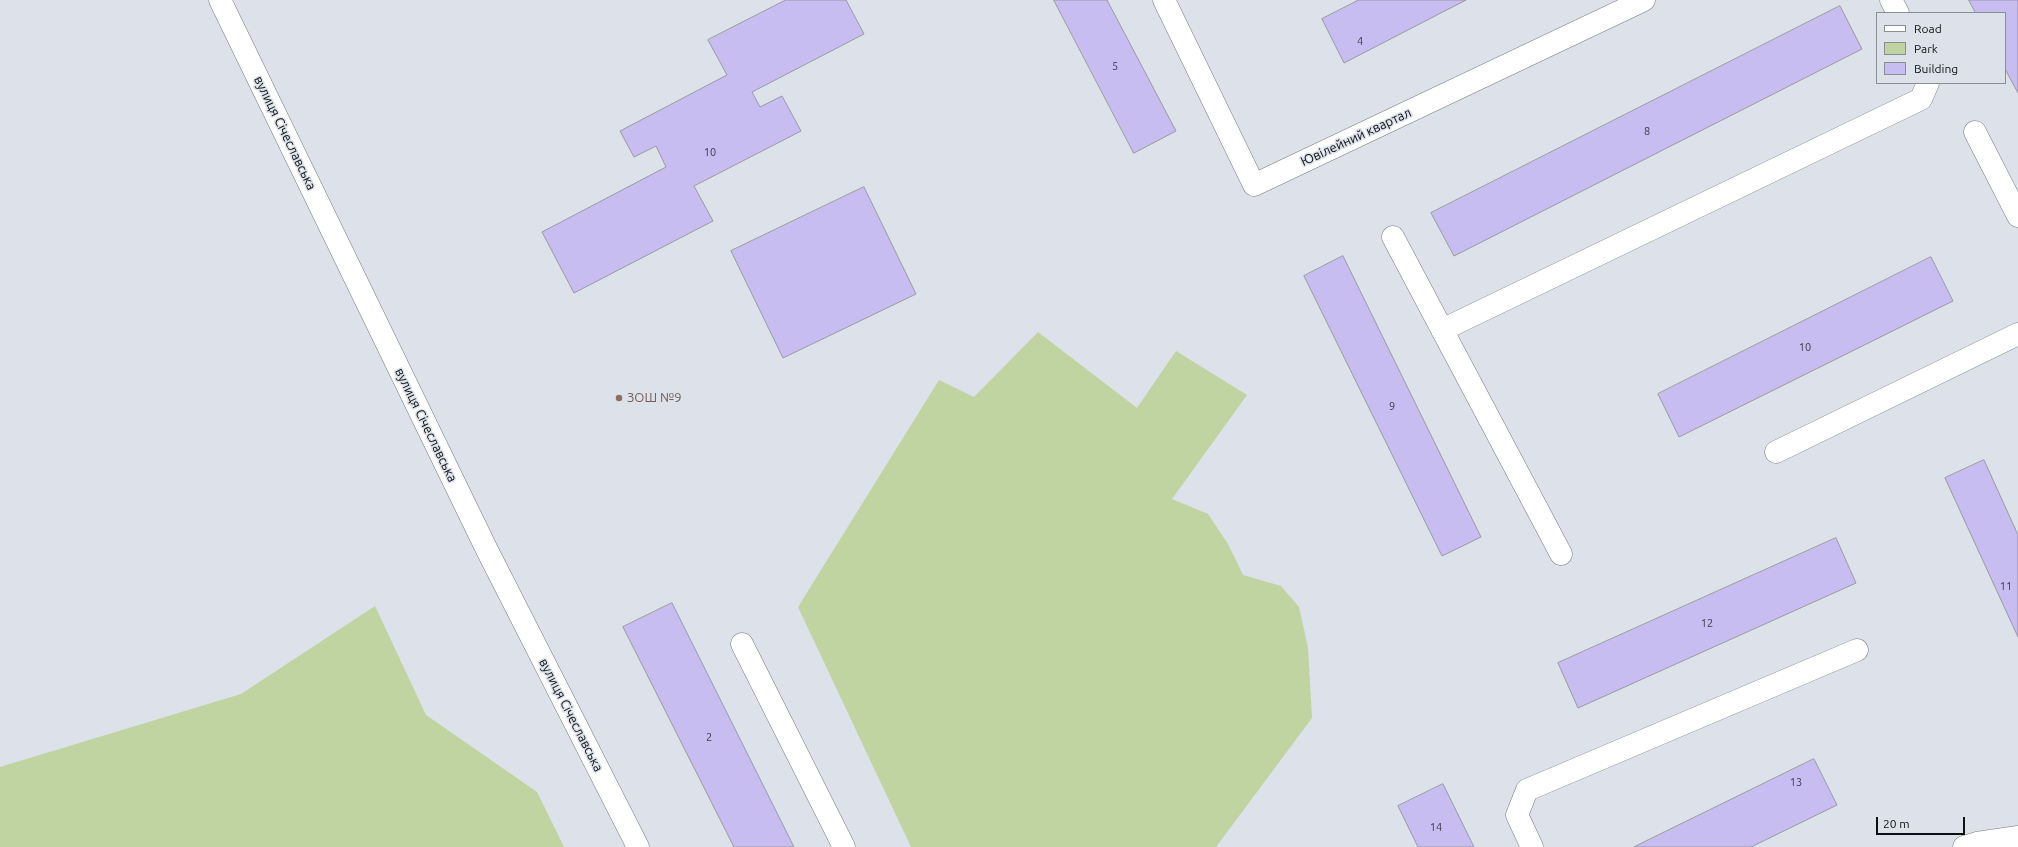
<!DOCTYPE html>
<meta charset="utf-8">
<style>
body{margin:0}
#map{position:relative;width:2018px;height:847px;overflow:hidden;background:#dce1ea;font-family:Ubuntu,sans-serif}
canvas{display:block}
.legend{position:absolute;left:1876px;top:12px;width:130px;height:72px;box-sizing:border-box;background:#dce1ea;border:1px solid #8a8d94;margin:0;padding:5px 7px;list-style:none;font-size:12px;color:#0e1012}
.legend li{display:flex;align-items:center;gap:8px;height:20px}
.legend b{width:20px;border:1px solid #8a8d94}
.scale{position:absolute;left:1876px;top:817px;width:89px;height:18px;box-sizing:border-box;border:2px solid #0e1012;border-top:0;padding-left:5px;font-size:12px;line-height:14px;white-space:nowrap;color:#0e1012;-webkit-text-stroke:3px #dce1ea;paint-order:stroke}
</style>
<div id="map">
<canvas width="2018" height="847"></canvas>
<ul class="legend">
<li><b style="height:5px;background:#fff"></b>Road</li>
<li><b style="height:11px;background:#bfd4a0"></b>Park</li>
<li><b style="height:11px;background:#c8bdf1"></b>Building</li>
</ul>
<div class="scale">20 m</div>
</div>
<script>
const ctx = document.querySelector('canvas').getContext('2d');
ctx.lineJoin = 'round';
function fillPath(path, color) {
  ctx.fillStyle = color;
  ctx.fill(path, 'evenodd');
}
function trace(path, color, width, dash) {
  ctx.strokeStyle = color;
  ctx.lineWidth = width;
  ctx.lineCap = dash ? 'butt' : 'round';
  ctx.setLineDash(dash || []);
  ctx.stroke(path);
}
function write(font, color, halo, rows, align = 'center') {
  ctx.font = font + ' Ubuntu,sans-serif';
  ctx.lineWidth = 3;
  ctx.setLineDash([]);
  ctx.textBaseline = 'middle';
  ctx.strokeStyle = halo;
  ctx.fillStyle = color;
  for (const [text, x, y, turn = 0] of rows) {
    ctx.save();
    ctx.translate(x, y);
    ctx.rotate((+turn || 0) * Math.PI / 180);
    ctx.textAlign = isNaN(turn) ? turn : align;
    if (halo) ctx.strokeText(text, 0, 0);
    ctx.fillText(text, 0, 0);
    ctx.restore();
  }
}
fillPath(new Path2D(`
 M 1038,332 L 1137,408 L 1176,351 L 1247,395 L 1172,499 L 1208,514 L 1228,544 L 1243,575 L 1281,586 L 1299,607 L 1308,648 L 1312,718 L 1216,847 L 911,847 L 798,607 L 939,380 L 974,397 Z
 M 375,606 L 426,715 L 537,792 L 564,847 L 0,847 L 0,767 L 241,694 Z`), '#bfd4a0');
const building = new Path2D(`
 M 786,0 L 846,0 L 864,34 L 752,92 L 760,107 L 782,96 L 801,131 L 694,186 L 713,221 L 574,293 L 542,232 L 666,167 L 656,146 L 634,157 L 620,131 L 727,75 L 708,40 Z
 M 1054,0 L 1107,0 L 1176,131 L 1134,153 Z
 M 1359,0 L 1466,0 L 1344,63 L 1322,19 Z
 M 1969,0 L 2018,0 L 2018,93 L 2005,69 L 2005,13 L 1976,13 Z
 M 1840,6 L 1862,49 L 1454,256 L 1431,213 Z
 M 864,187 L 916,294 L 783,358 L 731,251 Z
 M 1343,256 L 1481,537 L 1442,556 L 1304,276 Z
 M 1931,257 L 1953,301 L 1679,437 L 1658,394 Z
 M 1984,460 L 2018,535 L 2018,637 L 1945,478 Z
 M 1836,538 L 1856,583 L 1578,708 L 1558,663 Z
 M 672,603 L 794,847 L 734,847 L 623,627 Z
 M 1814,759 L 1837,805 L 1751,847 L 1634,847 Z
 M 1443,784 L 1474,847 L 1418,847 L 1398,806 Z`);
fillPath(building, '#c8bdf1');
trace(building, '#9a98a1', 1);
const minor = new Path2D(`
 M 220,0 L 487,550 L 638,847
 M 1164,0 L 1254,185 L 1644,0
 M 1891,0 L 1898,13
 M 1975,132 L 2018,216
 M 1393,237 L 1561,554
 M 1442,330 L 1921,99 L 1928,83
 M 1776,452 L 2018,334
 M 742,644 L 844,847
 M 1532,847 L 1517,815 L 1527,790 L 1857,650
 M 1964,847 L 1977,843 L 2018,837`);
trace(minor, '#767b82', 23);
trace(minor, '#fff', 22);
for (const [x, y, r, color] of [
 [619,398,4,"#8d6e63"]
]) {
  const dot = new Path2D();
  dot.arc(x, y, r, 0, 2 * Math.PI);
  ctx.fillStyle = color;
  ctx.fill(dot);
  trace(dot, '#dce1ea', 1.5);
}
write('11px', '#3c3b4a', null, [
 ["4",1360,41],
 ["5",1115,66],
 ["8",1647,131],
 ["10",710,152],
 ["10",1805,347],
 ["9",1392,406],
 ["11",2006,586],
 ["12",1707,623],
 ["2",709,737],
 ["13",1796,782],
 ["14",1436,827]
]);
write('13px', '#0e1012', '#dce1ea', [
 ["вулиця Січеславська",285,133,64],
 ["Ювілейний квартал",1356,137,-25],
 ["вулиця Січеславська",426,425,64],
 ["вулиця Січеславська",571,715,63]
]);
write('13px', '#785e54', '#dce1ea', [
 ["ЗОШ №9",627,398]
], 'left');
</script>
